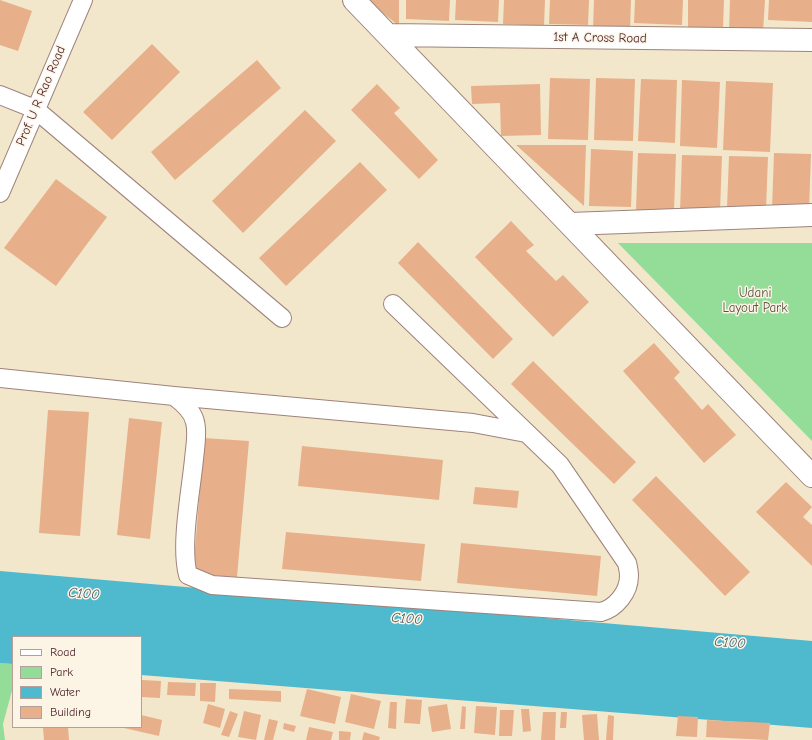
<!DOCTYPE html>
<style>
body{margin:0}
#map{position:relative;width:812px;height:740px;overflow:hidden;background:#f2e7cb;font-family:"Comic Neue",sans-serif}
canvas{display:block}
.legend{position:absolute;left:12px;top:636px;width:130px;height:92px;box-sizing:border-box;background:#fcf5e5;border:1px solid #b59f9b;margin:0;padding:5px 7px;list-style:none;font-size:12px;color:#4a1f2b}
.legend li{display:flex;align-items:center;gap:8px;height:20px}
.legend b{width:20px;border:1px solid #b59f9b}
</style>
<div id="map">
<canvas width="812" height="740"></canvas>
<ul class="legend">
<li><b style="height:5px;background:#fff"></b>Road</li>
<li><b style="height:11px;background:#94dd99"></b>Park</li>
<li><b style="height:11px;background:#4fb9cd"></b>Water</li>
<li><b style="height:11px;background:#e7b08a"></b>Building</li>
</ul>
</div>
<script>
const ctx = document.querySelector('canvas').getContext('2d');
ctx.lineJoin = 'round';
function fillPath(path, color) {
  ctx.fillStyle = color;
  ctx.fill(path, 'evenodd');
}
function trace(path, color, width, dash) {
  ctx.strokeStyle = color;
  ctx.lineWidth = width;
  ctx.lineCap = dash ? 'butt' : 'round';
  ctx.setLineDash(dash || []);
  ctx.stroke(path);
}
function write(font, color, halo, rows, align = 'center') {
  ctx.font = font + ' "Comic Neue",sans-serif';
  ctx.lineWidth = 3;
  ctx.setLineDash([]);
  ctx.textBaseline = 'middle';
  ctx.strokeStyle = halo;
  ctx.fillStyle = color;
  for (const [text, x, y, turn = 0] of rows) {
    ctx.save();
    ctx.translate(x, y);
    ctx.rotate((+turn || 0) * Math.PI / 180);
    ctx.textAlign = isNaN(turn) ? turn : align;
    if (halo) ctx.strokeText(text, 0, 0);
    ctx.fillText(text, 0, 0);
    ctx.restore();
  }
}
fillPath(new Path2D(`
 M 618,243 L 812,243 L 812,441 Z
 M 0,663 L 13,664 L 13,687 L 3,724 L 5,740 L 0,740 Z`), '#94dd99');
fillPath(new Path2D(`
 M 0,571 L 812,641 L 812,728 L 141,675 L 141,637 L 13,637 L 13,664 L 0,663 Z`), '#4fb9cd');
fillPath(new Path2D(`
 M 0,0 L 32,11 L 18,51 L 0,45 Z
 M 367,0 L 399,0 L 399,26 Z
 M 406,0 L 450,0 L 449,21 L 406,19 Z
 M 456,0 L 499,0 L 498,22 L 455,20 Z
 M 504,0 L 545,0 L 544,26 L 503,24 Z
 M 550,0 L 589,0 L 588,25 L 549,24 Z
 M 594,0 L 631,0 L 630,30 L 593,29 Z
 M 635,0 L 683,0 L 682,25 L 634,23 Z
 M 688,0 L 724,0 L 723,28 L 688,27 Z
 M 730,0 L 765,0 L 763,32 L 729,32 Z
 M 769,0 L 812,0 L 812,22 L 768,20 Z
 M 152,44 L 180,72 L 112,140 L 83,112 Z
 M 257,60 L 281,88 L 175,180 L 151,152 Z
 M 550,78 L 590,79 L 588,140 L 548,139 Z
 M 596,78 L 635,79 L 633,141 L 594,140 Z
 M 641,79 L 677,80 L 675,143 L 638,141 Z
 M 682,80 L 720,82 L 717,148 L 680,146 Z
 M 726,81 L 773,83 L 770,152 L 723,150 Z
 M 377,84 L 400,108 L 394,113 L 438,160 L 419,179 L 351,110 Z
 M 540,84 L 541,135 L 501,136 L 500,103 L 472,104 L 471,86 Z
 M 305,110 L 336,141 L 243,233 L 212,201 Z
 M 516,145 L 586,145 L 584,206 Z
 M 591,149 L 633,151 L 631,207 L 589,206 Z
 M 638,153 L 676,154 L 674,211 L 636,210 Z
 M 774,153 L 811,154 L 809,210 L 772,209 Z
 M 682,155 L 722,156 L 720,212 L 680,211 Z
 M 729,156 L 768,157 L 766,209 L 727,208 Z
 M 360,162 L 387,190 L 286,286 L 259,258 Z
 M 56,179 L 107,217 L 56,286 L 4,248 Z
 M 511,221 L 534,245 L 526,251 L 556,281 L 563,275 L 589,302 L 553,337 L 475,257 Z
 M 418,242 L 513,339 L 493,359 L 398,263 Z
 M 654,343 L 680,372 L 674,378 L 702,410 L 708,404 L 736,435 L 704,463 L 623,371 Z
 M 533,361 L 636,462 L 614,484 L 511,384 Z
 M 48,410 L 89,412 L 80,536 L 39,533 Z
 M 129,418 L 162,422 L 150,539 L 117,535 Z
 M 204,438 L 249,441 L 237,577 L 193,574 Z
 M 302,446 L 443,460 L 439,500 L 298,486 Z
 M 656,476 L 750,572 L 725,596 L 632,500 Z
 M 786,482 L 812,507 L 803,517 L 812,525 L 812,566 L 756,512 Z
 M 475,487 L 519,491 L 517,508 L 473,504 Z
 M 286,532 L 425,544 L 421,581 L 282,569 Z
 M 461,543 L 601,556 L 597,596 L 457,583 Z
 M 141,680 L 161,681 L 160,698 L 141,697 Z
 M 168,682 L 196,683 L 195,696 L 167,695 Z
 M 200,683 L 216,683 L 215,702 L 200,701 Z
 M 229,689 L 281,691 L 281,702 L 229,699 Z
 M 307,689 L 341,697 L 335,724 L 300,716 Z
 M 351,694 L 381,701 L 374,729 L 345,722 Z
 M 406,699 L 422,700 L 420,724 L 404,723 Z
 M 390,702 L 397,702 L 396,729 L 388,728 Z
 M 208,704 L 225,709 L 220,728 L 203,723 Z
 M 447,704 L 451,729 L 432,732 L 428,707 Z
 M 462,706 L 466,707 L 465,729 L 460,729 Z
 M 476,706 L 497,707 L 495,735 L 474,733 Z
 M 521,709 L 529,709 L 531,731 L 523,732 Z
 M 500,710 L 514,710 L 512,736 L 499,736 Z
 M 230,711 L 238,714 L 229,737 L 221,735 Z
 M 244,711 L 261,715 L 256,740 L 238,737 Z
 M 543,712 L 556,712 L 555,740 L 541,740 Z
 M 561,712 L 567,712 L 566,728 L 560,728 Z
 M 597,714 L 599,740 L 584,740 L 582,715 Z
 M 141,715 L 162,720 L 159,736 L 124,728 L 141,727 Z
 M 608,715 L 614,716 L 613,740 L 606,740 Z
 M 678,716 L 698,717 L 697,737 L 676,736 Z
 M 269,719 L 278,721 L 273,740 L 264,740 Z
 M 707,720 L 770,723 L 768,740 L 706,737 Z
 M 284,723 L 296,726 L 294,732 L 283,729 Z
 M 68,727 L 69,740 L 44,740 L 43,728 Z
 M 309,727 L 333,732 L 331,740 L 306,740 Z
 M 339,731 L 351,732 L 350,740 L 339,740 Z
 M 364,732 L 380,737 L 379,740 L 362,740 Z`), '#e7b08a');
const service = new Path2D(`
 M 0,95 L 35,109 L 282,318
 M 0,193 L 83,0
 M 0,378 L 174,396 C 182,402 193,412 195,422 C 198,433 195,448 194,459 C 191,491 180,545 188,575 L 212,585 L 601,612 C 616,608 629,592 629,576 C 629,572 628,567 627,563 L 560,465 L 393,304
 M 174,396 L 473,423 L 526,433`);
const minor = new Path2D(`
 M 354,0 L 812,476
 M 388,35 L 812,40
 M 570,224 L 812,215`);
trace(service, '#9e837b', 20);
trace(minor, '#9e837b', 24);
trace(service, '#fff', 18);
trace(minor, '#fff', 22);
write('13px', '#4a1f2b', '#fcf5e5', [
 ["1st A Cross Road",600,38,1],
 ["Prof. U R Rao Road",41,96,-67]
]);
write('13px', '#5c4e46', '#fcf5e5', [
 ["Udani",755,293],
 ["Layout Park",755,308]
]);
write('italic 14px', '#4c5564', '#fcf5e5', [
 ["C100",84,594,4],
 ["C100",407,619,4],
 ["C100",730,643,4]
]);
</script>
